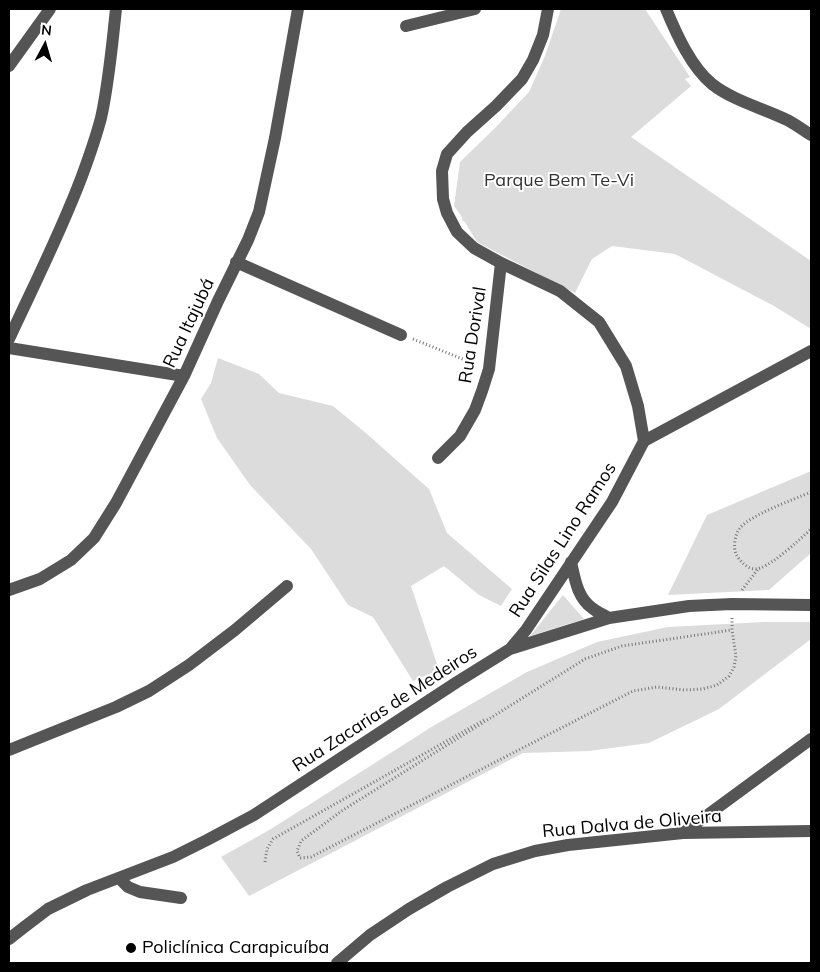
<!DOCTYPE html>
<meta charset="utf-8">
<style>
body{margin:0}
#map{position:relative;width:820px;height:972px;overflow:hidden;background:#fff;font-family:Mulish,sans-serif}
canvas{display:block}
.frame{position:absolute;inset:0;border:10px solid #000;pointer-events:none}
.north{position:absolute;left:20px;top:20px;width:50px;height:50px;-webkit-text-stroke:4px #fff;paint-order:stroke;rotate:6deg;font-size:14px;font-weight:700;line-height:20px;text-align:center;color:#000}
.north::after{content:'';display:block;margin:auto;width:18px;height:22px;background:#000;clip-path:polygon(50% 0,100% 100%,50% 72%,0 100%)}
</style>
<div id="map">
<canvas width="820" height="972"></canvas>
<div class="frame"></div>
<div class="north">N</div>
</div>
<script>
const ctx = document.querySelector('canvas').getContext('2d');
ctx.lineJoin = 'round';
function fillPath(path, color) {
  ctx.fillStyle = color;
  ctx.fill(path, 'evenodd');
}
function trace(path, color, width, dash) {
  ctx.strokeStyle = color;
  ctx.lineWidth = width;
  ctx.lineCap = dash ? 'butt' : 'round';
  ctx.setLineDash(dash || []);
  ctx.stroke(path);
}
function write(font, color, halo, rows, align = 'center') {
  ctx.font = font + ' Mulish,sans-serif';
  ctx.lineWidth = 4;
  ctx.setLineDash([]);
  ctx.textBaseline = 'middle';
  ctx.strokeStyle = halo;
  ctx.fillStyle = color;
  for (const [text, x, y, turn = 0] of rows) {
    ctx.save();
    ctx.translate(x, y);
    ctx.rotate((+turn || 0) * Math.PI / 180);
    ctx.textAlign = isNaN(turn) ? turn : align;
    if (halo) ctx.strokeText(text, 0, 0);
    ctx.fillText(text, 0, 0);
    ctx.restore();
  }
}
fillPath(new Path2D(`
 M 561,9 L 645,9 L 690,77 L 685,79 L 691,86 L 631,137 L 811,261 L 811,329 L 774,306 L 675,254 L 612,246 L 592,259 L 575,293 L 477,242 L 465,222 L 462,220 L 462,217 L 454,206 L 460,162 L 495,128 L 529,92 L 545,56 Z
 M 218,358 L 259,374 L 279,393 L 333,406 L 367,434 L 429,489 L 447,533 L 512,589 L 501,606 L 479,595 L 444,566 L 411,586 L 439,670 L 413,681 L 373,617 L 348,605 L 311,549 L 250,485 L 217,438 L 201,399 L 211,383 Z
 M 811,471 L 811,553 L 769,590 L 668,595 L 707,515 Z
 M 563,595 L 584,619 L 530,636 Z
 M 764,622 L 811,622 L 811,639 L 719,709 L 649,743 L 589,751 L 523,753 L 249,896 L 221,857 L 271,829 L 433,726 L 527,672 L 597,642 L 668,627 Z`), '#dcdcdc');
trace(new Path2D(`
 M 413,339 L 475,364
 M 811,492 C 793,500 752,514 740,528 C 735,534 733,547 736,554 C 740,562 750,572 760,568 C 775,563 799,540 811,529
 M 742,590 L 758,569
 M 732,618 L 732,630 L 736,656 L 734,667 L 729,676 L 717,685 L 703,689 L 684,690 L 657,687 L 633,691 L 311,857 L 300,858 L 297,851 L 301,841 L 343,810 L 585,659 L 622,646 L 732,630
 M 265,862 L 267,849 L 273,839 L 484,720`), '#777', 3, [1, 2.5]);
trace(new Path2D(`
 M 666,9 C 676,33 691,67 712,84 C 732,100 762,108 785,119 C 794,123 803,130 811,135
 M 406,26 L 475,9
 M 9,66 L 50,9
 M 236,262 L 401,335
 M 9,339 C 34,285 61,232 82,176 C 89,157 96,137 101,118 C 109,82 112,45 116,9
 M 9,348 L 184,376
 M 644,441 L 811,351
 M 438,458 L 460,436 L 475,410 L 482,391 L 489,369 L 501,263
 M 571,562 C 575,579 577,597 592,608 C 597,612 604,615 609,618
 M 9,590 L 40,579 L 71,560 L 94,538 L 116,503 L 184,376 L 218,301 L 248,240 L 259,212 L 275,138 L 298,9
 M 510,649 L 526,630 L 612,502 L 644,441 L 638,406 L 626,366 L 599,322 L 560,291 L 501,263 L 474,248 L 457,232 L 447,213 L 443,199 L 442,171 L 447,154 L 467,132 L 496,106 L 522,79 L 533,60 L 543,35 L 548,9
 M 9,750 L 116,707 L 149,691 L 189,665 L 235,630 L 287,586
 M 683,833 L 811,739
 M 119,878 L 128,887 L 140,892 L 181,898
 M 9,939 L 23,928 L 48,909 L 87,890 L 173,857 L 207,840 L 254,815 L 457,682 L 510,649 L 609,618 L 689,606 L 732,604 L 811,605
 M 337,963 L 370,935 L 409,909 L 447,887 L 493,864 L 535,851 L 568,845 L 683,833 L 811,831`), '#555', 12);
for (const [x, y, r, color] of [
 [131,948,6,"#000"]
]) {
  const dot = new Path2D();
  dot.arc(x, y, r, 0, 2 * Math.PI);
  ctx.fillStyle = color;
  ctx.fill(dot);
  trace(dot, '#fff', 2);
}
write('18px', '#333', '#fff', [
 ["Parque Bem Te-Vi",559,181]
]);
write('18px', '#000', '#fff', [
 ["Rua Itajubá",189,323,-65],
 ["Rua Dorival",473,335,-81],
 ["Rua Silas Lino Ramos",563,540,-57],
 ["Rua Zacarias de Medeiros",385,709,-33],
 ["Rua Dalva de Oliveira",632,824,-5]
]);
write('18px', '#000', '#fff', [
 ["Policlínica Carapicuíba",142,948]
], 'left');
</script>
